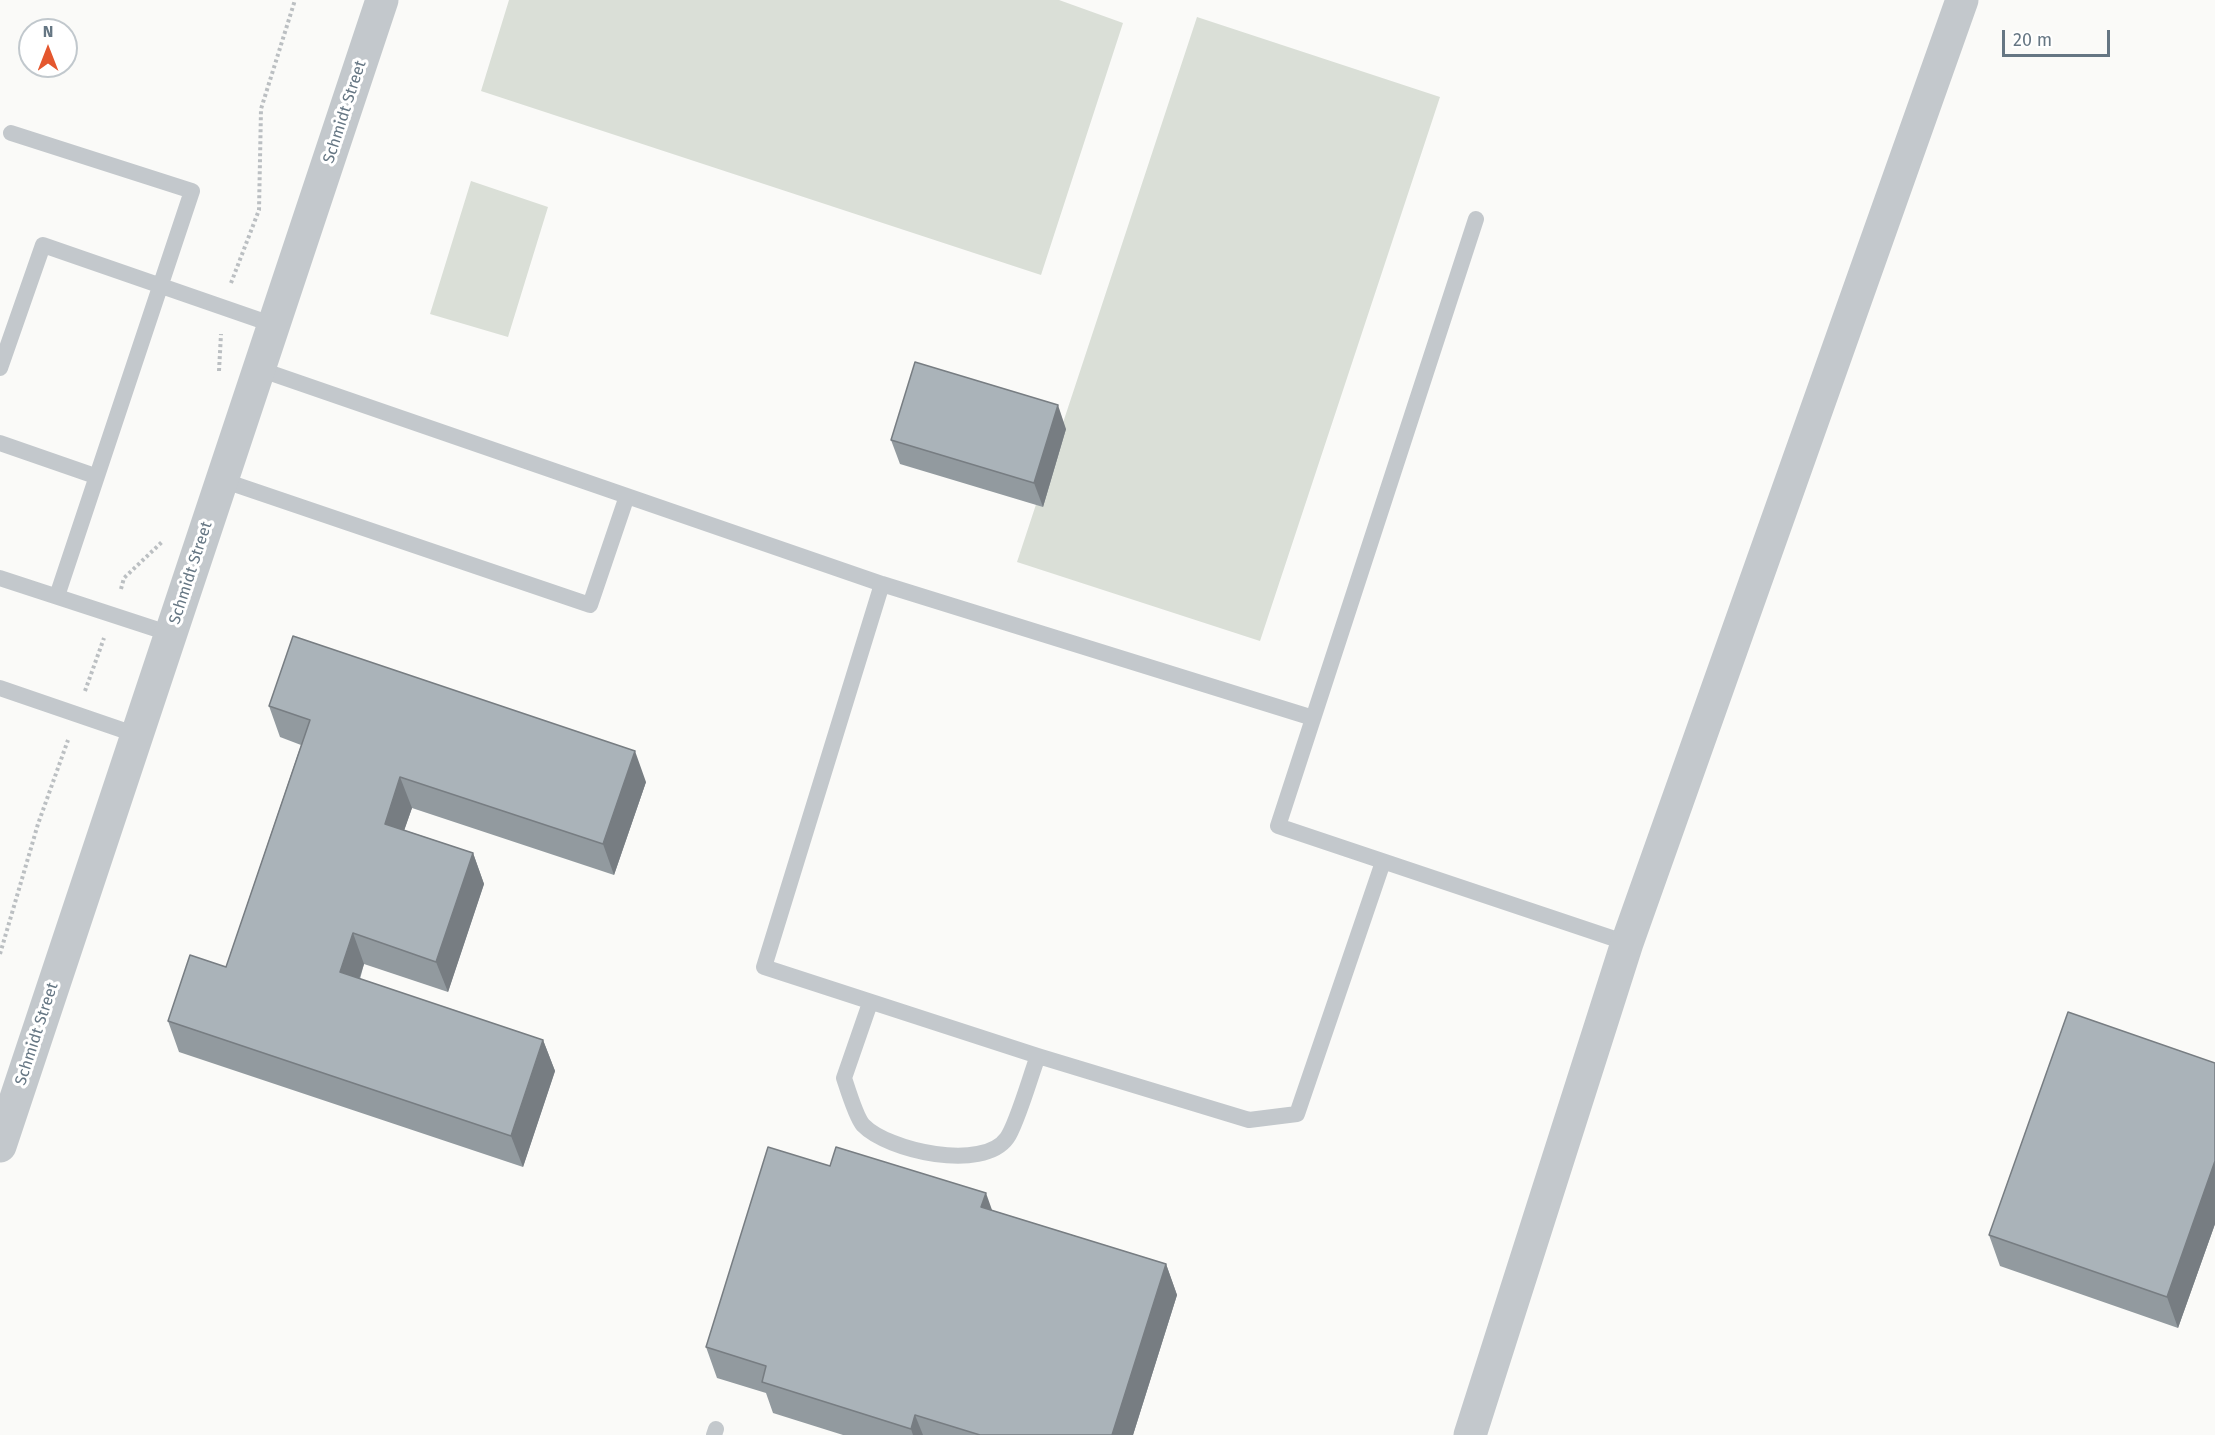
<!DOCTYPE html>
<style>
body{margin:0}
#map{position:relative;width:2215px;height:1435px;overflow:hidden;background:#fafaf8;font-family:"Fira Sans",sans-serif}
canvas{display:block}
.north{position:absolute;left:18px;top:18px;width:60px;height:60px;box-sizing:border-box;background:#fff;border:2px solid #c1c8cd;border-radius:50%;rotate:0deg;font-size:16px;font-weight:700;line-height:24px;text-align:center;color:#657683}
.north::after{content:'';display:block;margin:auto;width:21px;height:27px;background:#e4572e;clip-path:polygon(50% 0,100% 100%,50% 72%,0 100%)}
.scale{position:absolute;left:2002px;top:30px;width:108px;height:27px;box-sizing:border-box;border:3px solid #657683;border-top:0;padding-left:8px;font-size:18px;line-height:21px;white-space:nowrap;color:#657683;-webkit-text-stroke:4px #fff;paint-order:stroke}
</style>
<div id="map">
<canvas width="2215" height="1435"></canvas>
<div class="north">N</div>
<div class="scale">20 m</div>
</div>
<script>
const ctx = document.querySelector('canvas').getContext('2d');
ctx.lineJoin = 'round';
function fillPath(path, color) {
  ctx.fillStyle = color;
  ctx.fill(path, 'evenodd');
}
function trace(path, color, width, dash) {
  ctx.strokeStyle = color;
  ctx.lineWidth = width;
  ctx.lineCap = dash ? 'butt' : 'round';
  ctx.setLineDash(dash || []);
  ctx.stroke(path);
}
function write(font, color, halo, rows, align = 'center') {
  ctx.font = font + ' "Fira Sans",sans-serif';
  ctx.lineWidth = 6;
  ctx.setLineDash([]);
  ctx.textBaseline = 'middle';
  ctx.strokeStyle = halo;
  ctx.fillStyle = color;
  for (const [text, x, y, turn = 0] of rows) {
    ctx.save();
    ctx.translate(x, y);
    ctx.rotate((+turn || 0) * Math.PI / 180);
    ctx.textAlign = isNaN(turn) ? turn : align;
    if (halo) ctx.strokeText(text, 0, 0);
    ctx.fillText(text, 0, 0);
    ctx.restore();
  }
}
fillPath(new Path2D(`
 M 509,0 L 1059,0 L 1123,23 L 1041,275 L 481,91 Z
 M 1197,17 L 1440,97 L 1260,641 L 1017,562 Z
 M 471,181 L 548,207 L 508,337 L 430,314 Z`), '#dadfd7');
trace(new Path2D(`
 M 231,283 L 259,210 L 261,109 L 295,0
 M 219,371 L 221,334
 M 121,589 L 124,578 L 163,541
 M 85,691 L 104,638
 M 0,954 L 38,824 L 68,740`), '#bbbfc2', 4, [3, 3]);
trace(new Path2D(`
 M 11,133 L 192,191 L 57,596
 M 1476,219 L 1278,826 L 1627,943
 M 0,368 L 43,245 L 274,325
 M 259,369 L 882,584
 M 0,443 L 95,476
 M 222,480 L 590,605 L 627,496
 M 0,578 L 171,634
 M 0,688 L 137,735
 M 1313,718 L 882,584 L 764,967 L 1038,1056 L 1249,1120 L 1297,1114 L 1383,862
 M 870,1003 L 844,1078 C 848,1090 856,1117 863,1125 C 888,1151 983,1172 1007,1138 C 1017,1124 1031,1074 1038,1056
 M 714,1435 L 716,1429`), '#c3c8cc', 16);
trace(new Path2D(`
 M 0,1146 L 382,0
 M 1470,1435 L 1627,943 L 1962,0`), '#c3c8cc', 33);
fillPath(new Path2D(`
 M 1066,429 L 1043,507 L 900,464 L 891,440 Z
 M 269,706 L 646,782 L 614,875 L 412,808 L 404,830 L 473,853 L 484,884 L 448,992 L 364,964 L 360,979 L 543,1040 L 555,1071 L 523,1167 L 179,1052 L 168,1021 L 226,967 L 301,745 L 280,737 Z
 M 2215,1063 L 2215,1224 L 2178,1328 L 2000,1266 L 1989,1235 Z
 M 830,1166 L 991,1210 L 1166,1264 L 1177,1295 L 1133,1435 L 843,1435 L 773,1413 L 766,1393 L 717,1378 L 706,1347 Z`), '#929a9f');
fillPath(new Path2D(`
 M 1058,405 L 1066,429 L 1043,507 L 1034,483 Z
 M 635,751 L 646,782 L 614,875 L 603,844 Z
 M 400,777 L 412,808 L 396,854 L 385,824 Z
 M 473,853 L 484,884 L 448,992 L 436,962 Z
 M 353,933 L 364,964 L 351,1003 L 340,972 Z
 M 543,1040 L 555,1071 L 523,1167 L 511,1136 Z
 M 2215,1161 L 2215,1224 L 2178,1328 L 2167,1297 Z
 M 986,1193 L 997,1224 L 981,1207 Z
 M 1166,1264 L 1177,1295 L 1133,1435 L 1112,1435 Z
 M 915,1415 L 923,1435 L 913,1435 L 911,1429 Z`), '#777d82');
const building = new Path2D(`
 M 915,362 L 1058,405 L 1034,483 L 891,440 Z
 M 293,636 L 635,751 L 603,844 L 400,777 L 385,824 L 473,853 L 436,962 L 353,933 L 340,972 L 543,1040 L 511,1136 L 168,1021 L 190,955 L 226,967 L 310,720 L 269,706 Z
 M 2068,1012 L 2215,1063 L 2215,1161 L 2167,1297 L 1989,1235 Z
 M 768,1147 L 830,1166 L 836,1147 L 986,1193 L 981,1207 L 1166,1264 L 1112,1435 L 980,1435 L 915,1415 L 911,1429 L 762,1382 L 766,1366 L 706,1347 Z`);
fillPath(building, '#aab3b9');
trace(building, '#777d82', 1.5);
write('16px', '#657683', '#fff', [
 ["Schmidt Street",345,112,-72],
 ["Schmidt Street",191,573,-72],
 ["Schmidt Street",37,1034,-72]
]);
</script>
